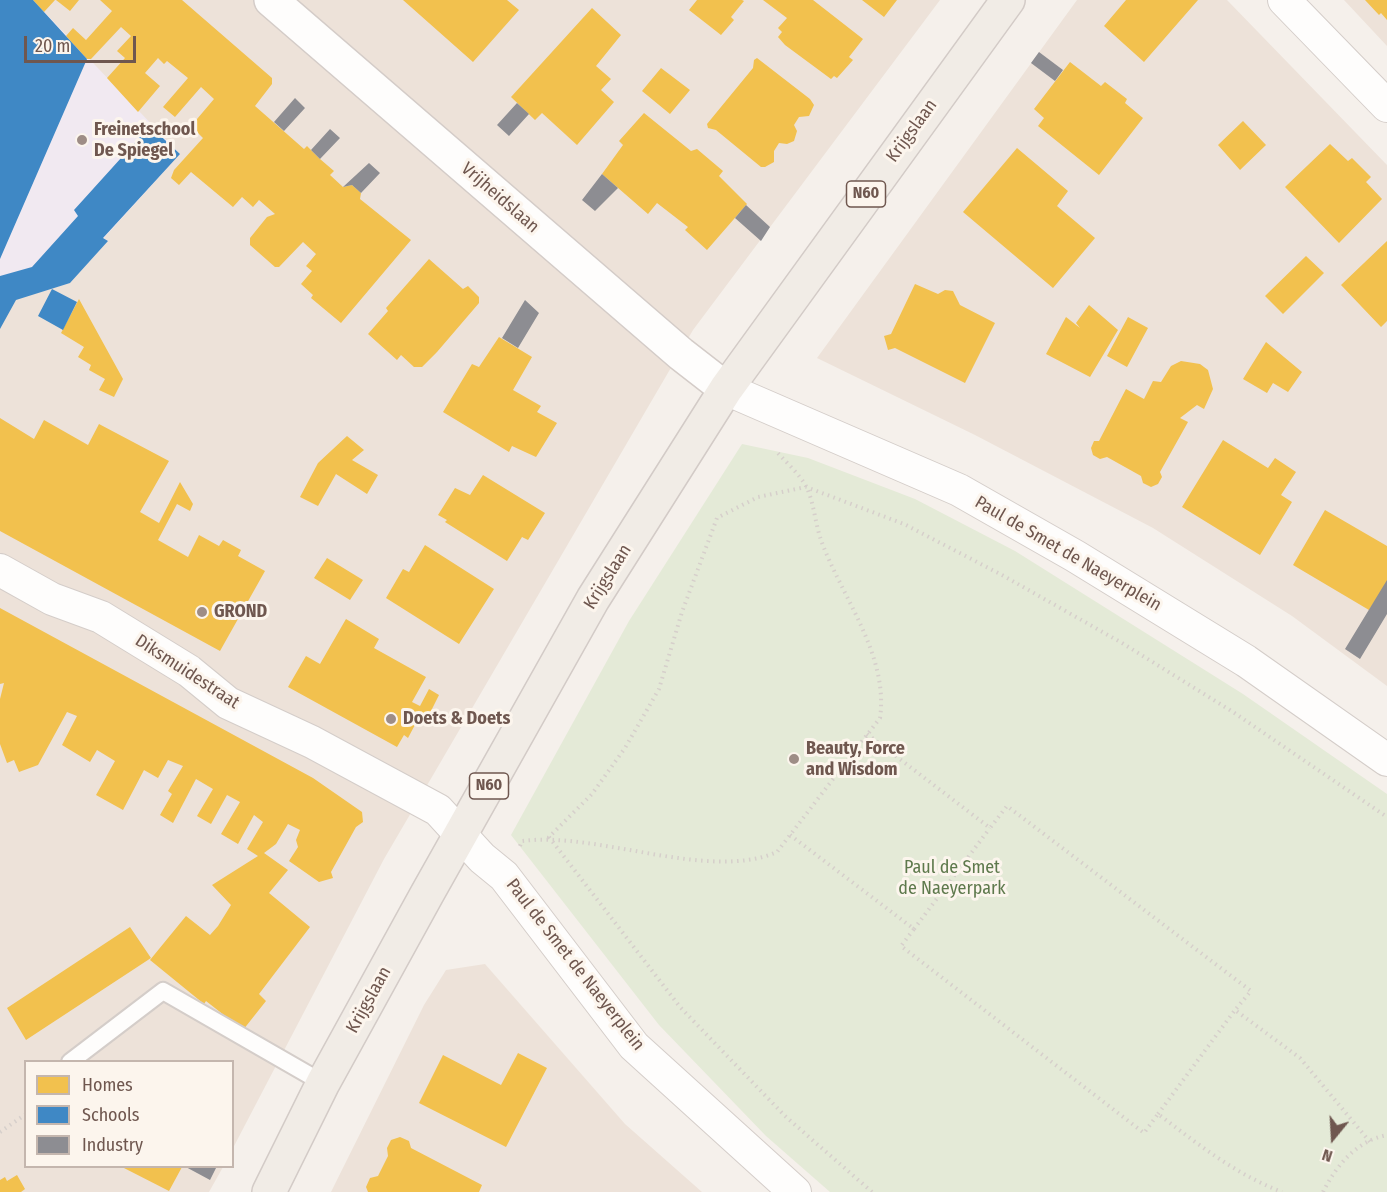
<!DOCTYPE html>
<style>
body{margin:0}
#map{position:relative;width:1387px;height:1192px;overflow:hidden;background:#f5f0eb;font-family:"Fira Sans Condensed",sans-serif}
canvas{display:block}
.legend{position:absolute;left:24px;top:1060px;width:210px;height:108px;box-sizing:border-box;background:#fcf5ed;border:2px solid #c4b6ae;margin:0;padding:8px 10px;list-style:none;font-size:18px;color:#6f574f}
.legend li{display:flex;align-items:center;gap:12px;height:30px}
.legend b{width:30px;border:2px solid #c4b6ae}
.north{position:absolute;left:1303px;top:1108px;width:60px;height:60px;-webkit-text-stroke:4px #fcf5ed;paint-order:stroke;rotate:198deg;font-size:16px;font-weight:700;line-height:24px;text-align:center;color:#6f574f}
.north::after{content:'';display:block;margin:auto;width:21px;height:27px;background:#6f574f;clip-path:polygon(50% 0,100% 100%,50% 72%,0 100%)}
.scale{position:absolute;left:24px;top:36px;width:112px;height:27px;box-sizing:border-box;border:3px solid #6f574f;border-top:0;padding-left:8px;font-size:18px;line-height:21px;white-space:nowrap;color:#6f574f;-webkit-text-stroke:4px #fcf5ed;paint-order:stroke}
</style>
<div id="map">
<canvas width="1387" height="1192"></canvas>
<ul class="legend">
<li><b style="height:16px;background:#f2c14e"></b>Homes</li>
<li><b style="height:16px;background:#3f88c5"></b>Schools</li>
<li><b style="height:16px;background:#8d8d92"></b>Industry</li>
</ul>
<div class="north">N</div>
<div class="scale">20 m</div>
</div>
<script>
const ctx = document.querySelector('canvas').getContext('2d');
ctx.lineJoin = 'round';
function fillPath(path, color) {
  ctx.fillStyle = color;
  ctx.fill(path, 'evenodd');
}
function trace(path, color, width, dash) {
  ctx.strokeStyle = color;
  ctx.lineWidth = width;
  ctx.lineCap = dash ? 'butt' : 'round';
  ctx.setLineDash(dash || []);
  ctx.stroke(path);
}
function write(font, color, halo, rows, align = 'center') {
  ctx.font = font + ' "Fira Sans Condensed",sans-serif';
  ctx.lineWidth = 6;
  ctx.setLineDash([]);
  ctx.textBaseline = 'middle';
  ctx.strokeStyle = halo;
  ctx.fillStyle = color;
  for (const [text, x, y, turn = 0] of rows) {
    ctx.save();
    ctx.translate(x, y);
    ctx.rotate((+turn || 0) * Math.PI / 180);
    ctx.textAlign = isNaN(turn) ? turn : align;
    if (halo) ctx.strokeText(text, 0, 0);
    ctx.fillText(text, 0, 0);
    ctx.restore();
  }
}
fillPath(new Path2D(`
 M 0,0 L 940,0 L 693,330 L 384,859 L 233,1148 L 232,1062 L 26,1062 L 26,1166 L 223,1167 L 209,1192 L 0,1192 Z
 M 1077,0 L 1227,0 L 1387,165 L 1387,686 L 1292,616 L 1153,528 L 975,435 L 817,358 Z
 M 1344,0 L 1387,0 L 1387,46 Z
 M 485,964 L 625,1124 L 702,1192 L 331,1192 L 424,1005 L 446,970 Z`), '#ede2d9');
fillPath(new Path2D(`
 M 0,0 L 33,0 L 180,154 L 104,238 L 108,241 L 70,283 L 0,304 Z`), '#f1e9f1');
fillPath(new Path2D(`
 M 742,444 L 808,458 L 915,499 L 1015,551 L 1243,694 L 1387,794 L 1387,1192 L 830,1192 L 766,1136 L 659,1025 L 511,835 L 629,621 Z`), '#e4ead7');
fillPath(new Path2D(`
 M 33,0 L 55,0 L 44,12 Z
 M 56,0 L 79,0 L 70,11 Z
 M 100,0 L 182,0 L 272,78 L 272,84 L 255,106 L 304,149 L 307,146 L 320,159 L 334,171 L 330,175 L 343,187 L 352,185 L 361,193 L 360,199 L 411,240 L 341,323 L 311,298 L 313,295 L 301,284 L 312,271 L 306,266 L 316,254 L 303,242 L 279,267 L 275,267 L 250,245 L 250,238 L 267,217 L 275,214 L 259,200 L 253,207 L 242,197 L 233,207 L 191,172 L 179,185 L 171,178 L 174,170 L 203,138 L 197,132 L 192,138 L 186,132 L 214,99 L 201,87 L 175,117 L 163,107 L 188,78 L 167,61 L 164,64 L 158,58 L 145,73 L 160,86 L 138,112 L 107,78 L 125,58 L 117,51 L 131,36 L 121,27 L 91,59 L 87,59 L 66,36 L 73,28 L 86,40 L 112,11 Z
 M 403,0 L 507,0 L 519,10 L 473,62 Z
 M 697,0 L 742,0 L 744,1 L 731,17 L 734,20 L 721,35 L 689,10 Z
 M 763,0 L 813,0 L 863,39 L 849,57 L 853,60 L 837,78 L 834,76 L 831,79 L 785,45 L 778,37 L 782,32 L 778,28 L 787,18 Z
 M 862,0 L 897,0 L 884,17 Z
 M 1126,0 L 1198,0 L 1144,62 L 1104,26 Z
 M 1365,0 L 1387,0 L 1387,20 L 1381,13 L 1379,15 Z
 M 592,8 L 621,35 L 596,66 L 611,79 L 601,90 L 614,102 L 577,145 L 542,113 L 535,120 L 511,97 Z
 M 757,58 L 810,99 L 814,105 L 809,116 L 799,117 L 794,125 L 797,131 L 794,141 L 787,144 L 779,143 L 774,151 L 774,162 L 765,167 L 761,167 L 716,130 L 708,128 L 707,124 L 753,68 L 754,60 Z
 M 1070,62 L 1101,86 L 1105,82 L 1127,99 L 1125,103 L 1143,118 L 1099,175 L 1038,126 L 1044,118 L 1034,109 Z
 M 661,68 L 690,90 L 670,114 L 642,91 Z
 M 644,113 L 691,151 L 697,149 L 723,171 L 719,176 L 747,204 L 707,250 L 685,230 L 688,227 L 657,203 L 648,214 L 602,174 L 623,145 L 619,141 Z
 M 1243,121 L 1266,145 L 1240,170 L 1218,145 Z
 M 1330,144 L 1348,161 L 1352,158 L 1371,177 L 1366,182 L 1382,199 L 1339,243 L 1285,187 Z
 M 1017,148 L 1068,191 L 1057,206 L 1095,238 L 1053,288 L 963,212 Z
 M 1387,241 L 1387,321 L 1381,327 L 1341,285 Z
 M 1306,256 L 1324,273 L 1283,314 L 1265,296 Z
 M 429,259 L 463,289 L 468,286 L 479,297 L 479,303 L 437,352 L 422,367 L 414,367 L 401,355 L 397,360 L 368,334 L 388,311 L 386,308 Z
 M 915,284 L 938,294 L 945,290 L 953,291 L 960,305 L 995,323 L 965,383 L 895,348 L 888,350 L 884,336 L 891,334 Z
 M 79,299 L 123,379 L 114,397 L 99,390 L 105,379 L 89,370 L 91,365 L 78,357 L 84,347 L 61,333 Z
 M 1089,305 L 1118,330 L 1090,377 L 1046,354 L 1066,317 L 1080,328 L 1076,323 Z
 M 1128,317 L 1148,328 L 1127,367 L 1107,356 Z
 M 499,337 L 532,357 L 513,390 L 541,406 L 537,412 L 557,423 L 536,457 L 512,446 L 509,452 L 443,412 L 472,364 L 479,367 Z
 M 1266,342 L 1302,372 L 1288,392 L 1273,383 L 1267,393 L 1243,379 Z
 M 1181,361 L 1200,364 L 1208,370 L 1213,389 L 1204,409 L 1197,405 L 1180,418 L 1188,422 L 1160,472 L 1162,477 L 1158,484 L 1151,487 L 1143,483 L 1141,476 L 1107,457 L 1100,459 L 1093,455 L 1091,448 L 1094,441 L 1099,441 L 1126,389 L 1144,399 L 1153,381 L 1161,382 L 1171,366 Z
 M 0,418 L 34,439 L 44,420 L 88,445 L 99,424 L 169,461 L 140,512 L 159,523 L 180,482 L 193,504 L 190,511 L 177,504 L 158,540 L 188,557 L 199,535 L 219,546 L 223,540 L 241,550 L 238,556 L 265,571 L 220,651 L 0,531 Z
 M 347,436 L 364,450 L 352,460 L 378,475 L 367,494 L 336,474 L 318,506 L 300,497 L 318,463 Z
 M 1223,440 L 1268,468 L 1275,458 L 1296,472 L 1281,495 L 1292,502 L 1260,555 L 1182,507 Z
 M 483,475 L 545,513 L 528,540 L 522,537 L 507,561 L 445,522 L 447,520 L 438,515 L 455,488 L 470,495 Z
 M 1325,510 L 1387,546 L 1387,583 L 1369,610 L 1293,565 Z
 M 425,545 L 494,589 L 459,644 L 386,598 L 403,569 L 409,572 Z
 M 327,558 L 363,580 L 350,600 L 314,578 Z
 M 0,608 L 313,778 L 362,812 L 363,822 L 356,827 L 331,872 L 333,878 L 319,882 L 289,861 L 298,847 L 296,840 L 300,830 L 288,824 L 276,844 L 264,853 L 288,870 L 269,893 L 310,927 L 259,994 L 266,1001 L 243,1030 L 206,1001 L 204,1004 L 150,960 L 186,916 L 210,935 L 218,926 L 231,905 L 212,885 L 258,856 L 247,849 L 263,822 L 254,815 L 238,844 L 221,834 L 240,802 L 227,795 L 211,824 L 197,816 L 213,789 L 196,779 L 173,823 L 160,815 L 172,794 L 168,791 L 183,766 L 168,760 L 158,778 L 144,770 L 123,810 L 96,795 L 115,761 L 97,750 L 90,762 L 62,745 L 77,716 L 67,712 L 38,765 L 19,772 L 14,760 L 7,763 L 0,744 L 0,699 L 4,683 L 0,684 Z
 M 346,619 L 379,639 L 374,648 L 426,677 L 412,702 L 420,706 L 429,689 L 439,695 L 424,725 L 417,721 L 408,738 L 404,735 L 397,747 L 288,687 L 306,656 L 320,664 Z
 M 130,927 L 151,958 L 26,1040 L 7,1008 Z
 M 518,1053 L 547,1068 L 506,1147 L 419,1103 L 443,1055 L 501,1085 Z
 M 400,1137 L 409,1141 L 411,1148 L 482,1185 L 479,1192 L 368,1192 L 366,1187 L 370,1178 L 378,1176 L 388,1156 L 387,1148 L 391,1140 Z
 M 122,1167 L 182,1167 L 169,1191 Z
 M 17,1175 L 25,1189 L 21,1192 L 0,1192 L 0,1180 L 5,1177 L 7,1181 Z`), '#f2c14e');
fillPath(new Path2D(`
 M 0,0 L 33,0 L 87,59 L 0,259 Z
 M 150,126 L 180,154 L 103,238 L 108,241 L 70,283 L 16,300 L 0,329 L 0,276 L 32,267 L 78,216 L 74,210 Z
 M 52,289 L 77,302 L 63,330 L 38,316 Z`), '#3f88c5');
fillPath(new Path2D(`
 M 1039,52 L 1063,70 L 1055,81 L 1031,63 Z
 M 295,98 L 305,108 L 284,131 L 274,122 Z
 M 517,103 L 529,114 L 509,136 L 497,125 Z
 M 330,129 L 340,138 L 320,159 L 311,150 Z
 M 369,163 L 380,173 L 361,193 L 352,185 L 343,187 Z
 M 602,174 L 618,188 L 595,211 L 582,200 Z
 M 746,205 L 770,227 L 761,241 L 735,218 Z
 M 525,300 L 539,313 L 518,348 L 502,338 Z
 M 1387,580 L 1387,614 L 1360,659 L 1345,649 Z
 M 184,1166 L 217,1166 L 210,1180 Z`), '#8d8d92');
const lane = new Path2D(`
 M 70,1062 L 163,991 L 323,1083`);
const street = new Path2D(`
 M 1284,0 L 1387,106
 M 726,389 L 959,490 L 1075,556 L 1246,661 L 1387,760
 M 0,570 L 52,599 L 101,617 L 189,671 L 228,703 L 312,742 L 438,810 L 482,858 L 504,876 L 634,1046 L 795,1192`);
const secondary = new Path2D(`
 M 271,0 L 681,354 L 726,389`);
const primary = new Path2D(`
 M 269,1192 L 323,1083 L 427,894 L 593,599 L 726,389 L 1008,0`);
trace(lane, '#d4cdc9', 20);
trace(street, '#d4cdc9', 34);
trace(secondary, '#d4ccc8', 36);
trace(primary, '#d3cbc7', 36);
trace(new Path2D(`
 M 867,734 L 990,828 L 1007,806 L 1251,991 L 1235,1010 L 1300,1058 L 1370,1142
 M 790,835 L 914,929 L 901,946 L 1144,1133 L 1158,1114 C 1198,1144 1235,1174 1282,1192
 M 520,846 L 522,841 C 599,831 708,882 777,852 L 880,718 C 889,655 841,596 821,540 C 815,523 814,502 806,486 C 799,474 786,462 776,451
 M 914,929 L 990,828
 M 1158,1114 L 1235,1010
 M 0,1132 L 26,1114
 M 872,1192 L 785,1116 L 680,1007 L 549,837 L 592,794 L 625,748 L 659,689 L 682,612 L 717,518 L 758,497 L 806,487 L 904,524 L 1002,575 L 1122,643 L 1233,712 L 1387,817
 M 1323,1192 C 1336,1166 1356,1141 1387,1135`), '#d6cfcb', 4, [1.5, 4.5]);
trace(lane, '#fefdfc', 16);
trace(street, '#fefdfc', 32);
trace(secondary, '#fefdfc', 33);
trace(primary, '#f1ece6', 33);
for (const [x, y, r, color] of [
 [82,140,6,"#9e8d86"],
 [202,612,6,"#9e8d86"],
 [391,719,6,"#9e8d86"],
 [794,759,6,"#9e8d86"]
]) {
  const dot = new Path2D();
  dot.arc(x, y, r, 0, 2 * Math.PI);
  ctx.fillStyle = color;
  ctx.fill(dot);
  trace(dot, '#fcf5ed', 2);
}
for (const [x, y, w] of [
 [866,194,39],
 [489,786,39]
]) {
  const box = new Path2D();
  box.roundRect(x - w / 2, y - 13, w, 26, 4.5);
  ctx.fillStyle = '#fcf5ed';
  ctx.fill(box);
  trace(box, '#6f574f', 1.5);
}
write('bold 16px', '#6f574f', null, [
 ["N60",866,194],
 ["N60",489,786]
]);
write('bold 18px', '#6f574f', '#fcf5ed', [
 ["Freinetschool",94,130],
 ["De Spiegel",94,151],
 ["GROND",214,612],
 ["Doets & Doets",403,719],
 ["Beauty, Force",806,749],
 ["and Wisdom",806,770]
], 'left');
write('18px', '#6f574f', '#fcf5ed', [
 ["Krijgslaan",912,131,-54],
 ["Vrijheidslaan",500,198,41],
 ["Paul de Smet de Naeyerplein",1068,554,30],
 ["Krijgslaan",608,577,-58],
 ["Diksmuidestraat",187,672,33],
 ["Paul de Smet de Naeyerplein",575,965,52],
 ["Krijgslaan",369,1000,-61]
]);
write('18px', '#5e794c', '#fcf5ed', [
 ["Paul de Smet",952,868],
 ["de Naeyerpark",952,889]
]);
</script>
